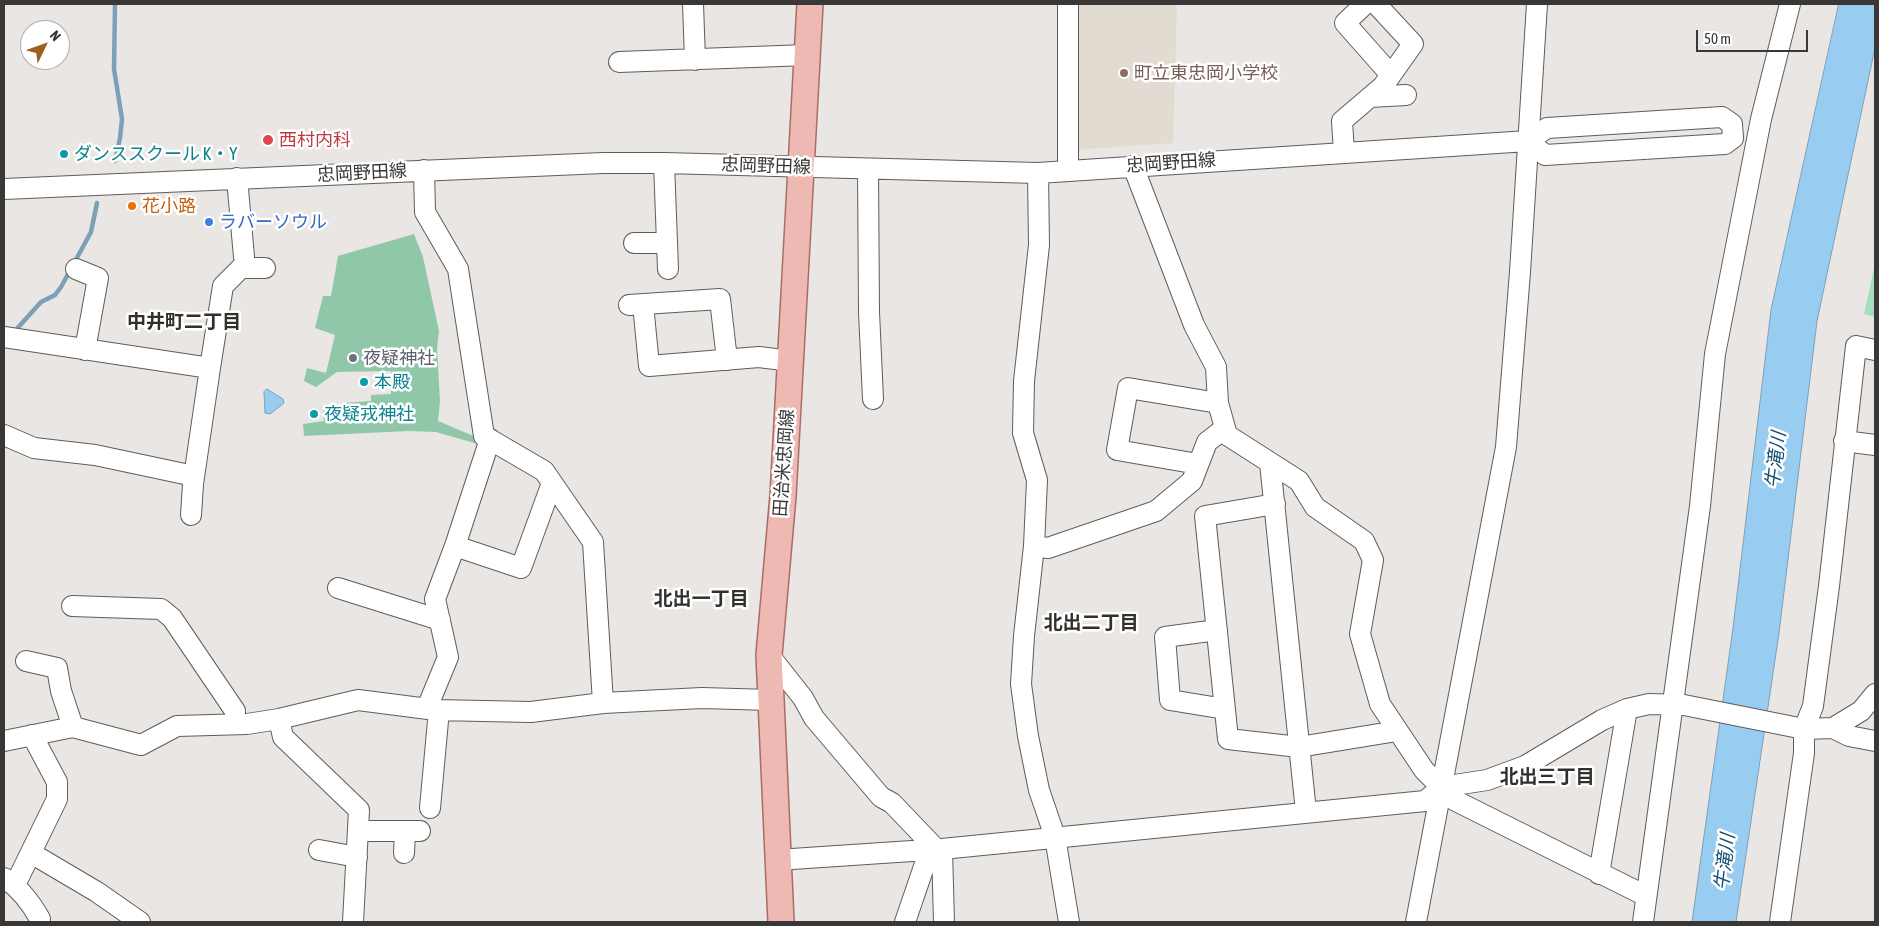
<!DOCTYPE html>
<meta charset="utf-8">
<style>
body{margin:0}
#map{position:relative;width:1879px;height:926px;overflow:hidden;background:#e9e6e3;font-family:"Asap Condensed",sans-serif}
canvas{display:block}
.frame{position:absolute;inset:0;border:5px solid #393837;pointer-events:none}
.north{position:absolute;left:20px;top:20px;width:50px;height:50px;box-sizing:border-box;background:#fff;border:1px solid #b0afaf;border-radius:50%;rotate:48deg;font-size:14px;font-weight:700;line-height:20px;text-align:center;color:#393837}
.north::after{content:'';display:block;margin:auto;width:18px;height:22px;background:#9b5f20;clip-path:polygon(50% 0,100% 100%,50% 72%,0 100%)}
.scale{position:absolute;left:1696px;top:30px;width:112px;height:22px;box-sizing:border-box;border:2px solid #393837;border-top:0;padding-left:6px;font-size:15px;line-height:18px;white-space:nowrap;color:#393837;-webkit-text-stroke:4px #fff;paint-order:stroke}
</style>
<div id="map">
<canvas width="1879" height="926"></canvas>
<div class="frame"></div>
<div class="north">N</div>
<div class="scale">50 m</div>
</div>
<script>
const ctx = document.querySelector('canvas').getContext('2d');
ctx.lineJoin = 'round';
function fillPath(path, color) {
  ctx.fillStyle = color;
  ctx.fill(path, 'evenodd');
}
function trace(path, color, width, dash) {
  ctx.strokeStyle = color;
  ctx.lineWidth = width;
  ctx.lineCap = dash ? 'butt' : 'round';
  ctx.setLineDash(dash || []);
  ctx.stroke(path);
}
function write(font, color, halo, rows, align = 'center') {
  ctx.font = font + ' "Asap Condensed","Noto Sans JP",sans-serif';
  ctx.lineWidth = 5;
  ctx.setLineDash([]);
  ctx.textBaseline = 'middle';
  ctx.strokeStyle = halo;
  ctx.fillStyle = color;
  for (const [text, x, y, turn = 0] of rows) {
    ctx.save();
    ctx.translate(x, y);
    ctx.rotate((+turn || 0) * Math.PI / 180);
    ctx.textAlign = isNaN(turn) ? turn : align;
    if (halo) ctx.strokeText(text, 0, 0);
    ctx.fillText(text, 0, 0);
    ctx.restore();
  }
}
fillPath(new Path2D(`
 M 1074,4 L 1177,4 L 1173,143 L 1072,150 Z`), '#e1dbd1');
fillPath(new Path2D(`
 M 1875,264 L 1875,317 L 1864,314 Z`), '#a6ddbe');
fillPath(new Path2D(`
 M 414,234 L 423,257 L 439,331 L 437,349 L 440,401 L 438,421 L 476,437 L 479,440 L 478,444 L 436,432 L 408,431 L 304,436 L 303,424 L 324,421 L 323,409 L 336,414 L 342,403 L 371,401 L 371,395 L 391,394 L 391,371 L 337,372 L 316,387 L 304,381 L 307,368 L 326,373 L 335,335 L 315,328 L 323,296 L 331,296 L 338,256 Z`), '#8fc7a8');
const water = new Path2D(`
 M 1839,4 L 1875,4 L 1875,48 L 1817,321 L 1779,633 L 1736,922 L 1692,922 L 1733,628 L 1771,310 Z
 M 267,389 L 283,399 L 284,403 L 270,414 L 265,413 L 264,392 Z`);
fillPath(water, '#98ccf0');
trace(water, '#7ca0b8', 1);
trace(new Path2D(`
 M 115,161 L 120,138 L 122,119 L 114,69 L 115,4
 M 14,332 L 41,302 L 55,295 L 61,287 L 91,232 L 97,203`), '#7ca0b8', 4.5);
const minor = new Path2D(`
 M 693,4 L 695,60
 M 1365,4 L 1345,23 L 1391,75 L 1413,44 L 1376,4
 M 619,62 L 807,55
 M 1370,97 L 1406,95
 M 1722,117 L 1732,124 L 1733,138 L 1725,144 L 1545,155 L 1528,141 L 1547,128 Z
 M 1344,152 L 1342,121 L 1383,86 L 1391,75
 M 664,163 L 668,269
 M 1133,166 L 1194,325 L 1216,367 L 1218,403 L 1227,435 L 1299,481 L 1315,507 L 1364,541 L 1373,560 L 1360,634 L 1380,704 L 1424,770 L 1454,800 L 1646,896
 M 868,169 L 869,312 L 873,399
 M 424,170 L 425,212 L 458,269 L 484,436 L 544,471 L 593,542 L 603,703
 M 1068,171 L 1068,4
 M 1038,173 L 1039,245 L 1024,381 L 1023,433 L 1037,480 L 1034,546 L 1024,636 L 1021,684 L 1028,736 L 1039,790 L 1055,837 L 1069,922
 M 237,178 L 244,257
 M 4,189 L 603,163 L 664,163 L 1038,173 L 1528,141
 M 634,243 L 667,243
 M 76,269 L 98,278 L 85,350
 M 643,304 L 649,366 L 759,357 L 791,361
 M 629,305 L 720,299 L 727,360
 M 4,337 L 210,368 L 193,484 L 191,515
 M 210,368 L 223,286 L 241,268 L 265,268
 M 4,435 L 34,448 L 95,455 L 194,476
 M 1844,441 L 1875,445
 M 1270,463 L 1306,812
 M 1198,464 L 1117,450 L 1128,388 L 1218,403
 M 1275,504 L 1205,516 L 1228,739 L 1299,747 L 1397,731
 M 455,546 L 521,568 L 552,483
 M 1034,546 L 1048,548 L 1156,511 L 1192,481 L 1207,442 L 1224,429
 M 338,588 L 440,620
 M 72,606 L 161,609 L 172,618 L 235,711 L 235,724
 M 1217,630 L 1165,637 L 1170,700 L 1225,709
 M 769,655 L 803,698 L 814,718 L 881,797 L 892,803 L 936,849
 M 26,661 L 57,668 L 61,691 L 73,727
 M 427,708 L 448,657 L 435,599 L 455,546 L 490,439
 M 279,719 L 283,737 L 359,810 L 353,922
 M 1833,728 L 1849,736 L 1875,741
 M 4,741 L 73,727 L 141,745 L 177,726 L 247,724 L 279,719 L 358,700 L 436,710 L 531,712 L 603,703 L 702,698 L 770,700
 M 430,808 L 439,710
 M 358,831 L 420,831
 M 942,849 L 944,922
 M 319,850 L 357,857
 M 31,853 L 97,892 L 140,922
 M 404,853 L 405,831
 M 777,860 L 942,849 L 1425,801 L 1442,787 L 1487,780 L 1525,766 L 1602,720 L 1627,709 L 1649,704 L 1684,705 L 1804,729 L 1833,728 L 1861,711 L 1875,694
 M 1599,874 L 1627,709
 M 4,878 C 20,888 31,903 40,919 L 40,922
 M 15,885 L 57,799 L 57,782 L 32,735
 M 905,922 L 930,849
 M 1416,922 L 1506,447 L 1520,272 L 1537,4
 M 1643,922 L 1700,506 L 1715,354 L 1761,119 L 1790,4
 M 1780,922 L 1804,753 L 1804,729 L 1813,706 L 1829,586 L 1856,346 L 1875,350`);
const major = new Path2D(`
 M 781,922 L 769,655 L 783,496 L 810,4`);
trace(minor, '#5f5d5a', 22);
trace(major, '#a76e66', 28);
trace(minor, '#fff', 20);
trace(major, '#eeb9b3', 25);
for (const [x, y, r, color] of [
 [1124,73,5,"#8d6e63"],
 [268,140,6,"#e0444e"],
 [64,154,5,"#0f9aa8"],
 [132,206,5,"#e8710a"],
 [209,222,5,"#3f7fe0"],
 [353,358,5,"#6b7280"],
 [364,382,5,"#0f9aa8"],
 [314,414,5,"#0f9aa8"]
]) {
  const dot = new Path2D();
  dot.arc(x, y, r, 0, 2 * Math.PI);
  ctx.fillStyle = color;
  ctx.fill(dot);
  trace(dot, '#fff', 2);
}
write('18px', '#785e54', '#fff', [
 ["町立東忠岡小学校",1134,73]
], 'left');
write('18px', '#be3a42', '#fff', [
 ["西村内科",279,140]
], 'left');
write('18px', '#0d838f', '#fff', [
 ["ダンススクール K・Y",74,154],
 ["本殿",374,382],
 ["夜疑戎神社",324,414]
], 'left');
write('18px', '#393837', '#fff', [
 ["忠岡野田線",1171,163,-4],
 ["忠岡野田線",766,166,2],
 ["忠岡野田線",362,173,-3],
 ["田治米忠岡線",784,463,-86]
]);
write('18px', '#c56008', '#fff', [
 ["花小路",142,206]
], 'left');
write('18px', '#366cbe', '#fff', [
 ["ラバーソウル",219,222]
], 'left');
write('18px', '#5b616d', '#fff', [
 ["夜疑神社",363,358]
], 'left');
write('bold 19px', '#32302d', '#fff', [
 ["中井町二丁目",184,322],
 ["北出一丁目",701,599],
 ["北出二丁目",1091,623],
 ["北出三丁目",1547,777]
]);
write('italic 19px', '#135073', '#fff', [
 ["牛滝川",1776,460,-83],
 ["牛滝川",1725,862,-83]
]);
</script>
